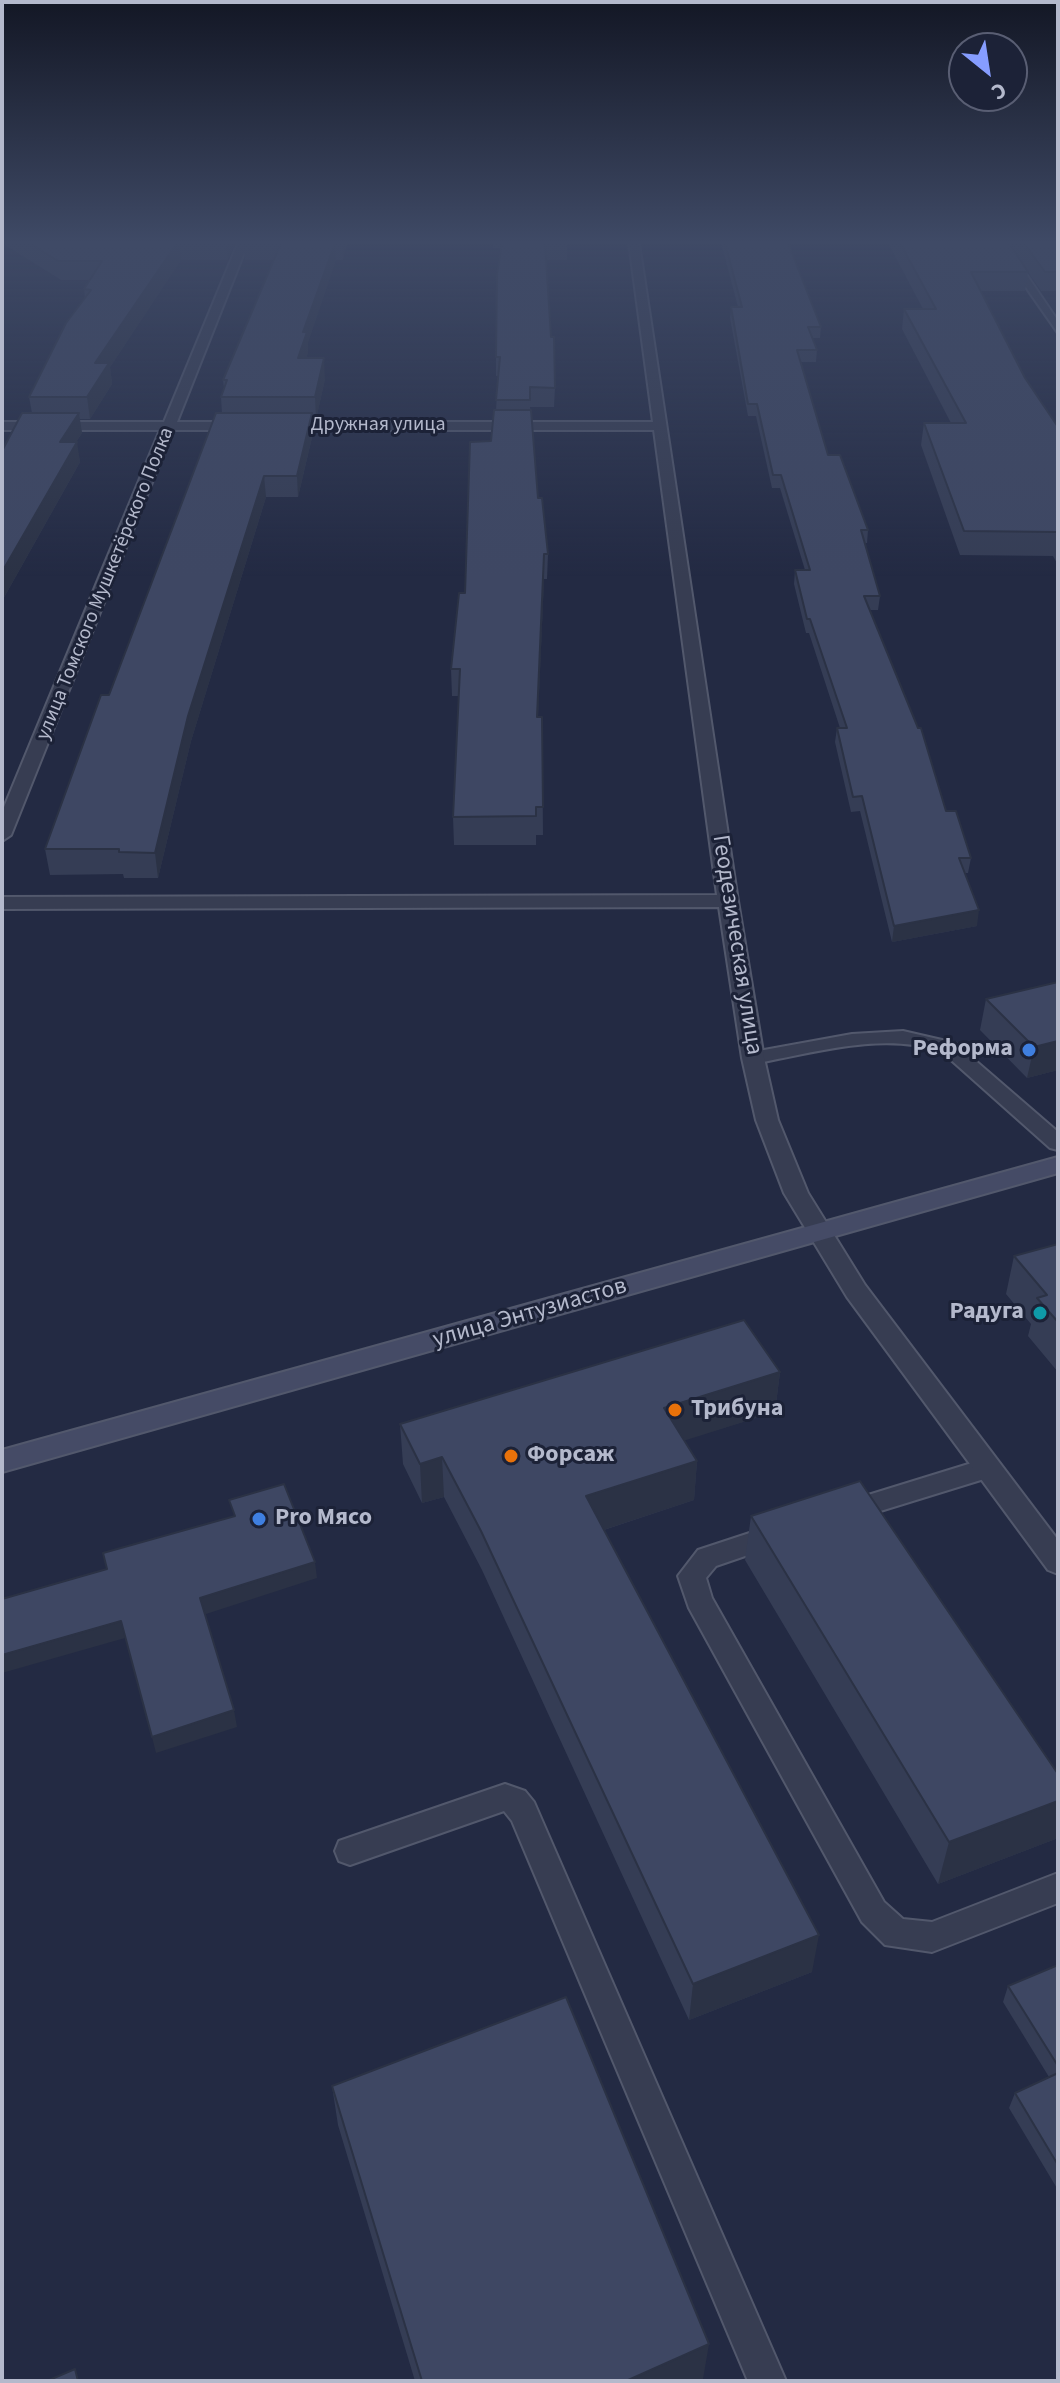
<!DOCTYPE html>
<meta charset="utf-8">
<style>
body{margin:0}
#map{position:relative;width:1060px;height:2383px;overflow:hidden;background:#232a43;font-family:"Source Sans 3",sans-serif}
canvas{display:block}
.frame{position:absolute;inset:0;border:4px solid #b4b9cc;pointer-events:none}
.north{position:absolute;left:948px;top:32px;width:80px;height:80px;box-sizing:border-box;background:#1c2237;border:2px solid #595e73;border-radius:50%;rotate:150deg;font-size:22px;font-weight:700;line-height:32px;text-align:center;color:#b4b9cc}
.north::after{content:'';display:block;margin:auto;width:28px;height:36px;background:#869dff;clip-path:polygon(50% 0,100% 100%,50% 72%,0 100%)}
</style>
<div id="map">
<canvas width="1060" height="2383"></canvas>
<div class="frame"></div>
<div class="north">С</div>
</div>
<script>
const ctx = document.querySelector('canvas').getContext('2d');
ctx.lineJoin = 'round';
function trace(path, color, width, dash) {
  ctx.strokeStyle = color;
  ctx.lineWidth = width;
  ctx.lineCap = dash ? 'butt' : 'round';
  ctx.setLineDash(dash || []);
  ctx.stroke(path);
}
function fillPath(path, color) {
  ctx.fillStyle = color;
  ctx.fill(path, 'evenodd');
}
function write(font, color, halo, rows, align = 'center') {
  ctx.font = font + ' "Source Sans 3",sans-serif';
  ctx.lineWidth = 6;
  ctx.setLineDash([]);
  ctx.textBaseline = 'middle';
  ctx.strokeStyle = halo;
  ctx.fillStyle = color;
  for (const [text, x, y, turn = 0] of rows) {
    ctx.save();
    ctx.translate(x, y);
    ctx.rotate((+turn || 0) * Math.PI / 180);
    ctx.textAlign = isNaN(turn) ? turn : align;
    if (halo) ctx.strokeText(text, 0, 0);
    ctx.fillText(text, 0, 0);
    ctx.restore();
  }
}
const lane = new Path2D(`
 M 903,1031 L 955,1043 L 1058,1132 L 1058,1150 L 1050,1148 L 941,1051 C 880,1032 814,1053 753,1064 L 743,1058 L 753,1052 L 852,1034 Z
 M 988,1458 L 997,1461 L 1001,1468 L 997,1475 L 848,1521 L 839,1518 L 835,1511 L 839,1504 Z
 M 774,1525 L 783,1529 L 787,1536 L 783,1543 L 716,1566 L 706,1578 L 712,1598 L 884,1902 L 903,1919 L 932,1922 L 1058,1873 L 1058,1903 L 932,1952 L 885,1945 L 862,1922 L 689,1608 L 678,1576 L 698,1550 Z
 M 505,1784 L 525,1791 L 534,1802 L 786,2381 L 748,2381 L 512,1821 L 504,1811 L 350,1865 L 339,1861 L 335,1851 L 339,1841 Z`);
const street = new Path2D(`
 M 238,243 L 248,243 L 177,422 L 243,422 L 249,426 L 243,430 L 173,430 L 11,835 L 2,841 L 2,812 L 160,430 L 2,430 L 2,422 L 164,422 Z
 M 629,243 L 639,243 L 738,901 L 764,1058 L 778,1120 L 808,1193 L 865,1285 L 1058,1540 L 1058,1574 L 1048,1570 L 847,1297 L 784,1193 L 756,1120 L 742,1058 L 719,907 L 2,909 L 2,897 L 717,895 L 654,430 L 280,430 L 274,426 L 280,422 L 653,422 Z
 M 995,243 L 1005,243 L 1058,321 L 1058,333 Z`);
const secondary = new Path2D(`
 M 1058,1157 L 1058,1173 L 2,1472 L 2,1450 Z`);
trace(lane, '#52586c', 4);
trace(street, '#52586c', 4);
trace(secondary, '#52586c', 4);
fillPath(lane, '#373d52');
fillPath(street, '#373d52');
fillPath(secondary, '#454b66');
fillPath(new Path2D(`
 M 2,243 L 235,243 L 228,260 L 181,260 L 110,367 L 112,384 L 90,419 L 79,419 L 82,433 L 76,442 L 80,462 L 2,601 L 2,451 L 32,413 L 29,397 L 85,298 L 84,289 L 90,280 L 61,280 L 5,245 L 2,250 Z
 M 243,243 L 347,243 L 343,260 L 336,260 L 308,342 L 308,352 L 306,358 L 325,379 L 316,419 L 312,419 L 313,433 L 298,497 L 266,497 L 191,741 L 158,878 L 124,878 L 123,874 L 50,875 L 45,849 L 109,695 L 222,413 L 221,397 L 224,388 L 223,380 L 274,260 L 245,260 Z
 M 493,243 L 567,243 L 567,260 L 546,260 L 555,388 L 554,407 L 530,407 L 538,498 L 548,554 L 547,579 L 544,579 L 538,717 L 542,717 L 543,835 L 536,835 L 536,845 L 454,845 L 453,817 L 459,696 L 452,696 L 451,669 L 496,410 L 498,376 L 496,376 L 496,357 L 502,248 L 493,248 Z
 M 721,243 L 788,243 L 821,327 L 820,338 L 812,338 L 817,350 L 816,362 L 800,362 L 828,455 L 868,530 L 867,543 L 865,543 L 880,596 L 878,610 L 870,610 L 946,811 L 971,858 L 968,873 L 965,873 L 977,926 L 892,942 L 860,811 L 851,812 L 835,742 L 837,728 L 840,728 L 809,633 L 806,633 L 794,584 L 795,570 L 805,570 L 780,488 L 772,488 L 756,416 L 748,416 L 730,318 L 731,307 L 738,307 Z
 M 888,243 L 1058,243 L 1058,291 L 1041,291 L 1019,259 L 1028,272 L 1025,291 L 981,291 L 1025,378 L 1058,427 L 1058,565 L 1053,556 L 960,555 L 921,445 L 924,423 L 951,423 L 902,329 L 904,309 L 923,309 Z
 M 1058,982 L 1058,1070 L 1027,1078 L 980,1030 L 986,999 Z
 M 1058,1244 L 1058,1372 L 1028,1336 L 1031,1324 L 1006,1294 L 1014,1256 Z
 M 780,1372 L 775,1412 L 684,1440 L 697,1461 L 694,1500 L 604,1530 L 812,1972 L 689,2020 L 482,1570 L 444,1497 L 422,1503 L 403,1464 L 400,1424 Z
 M 751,1516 L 1058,1838 L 938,1884 L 745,1560 Z
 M 1058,1965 L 1058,2190 L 1009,2108 L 1015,2093 L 1049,2077 L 1003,2002 L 1008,1986 Z
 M 332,2086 L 703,2379 L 698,2381 L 415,2381 L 338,2125 Z`), '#353d55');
fillPath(new Path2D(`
 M 177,243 L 179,243 L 181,260 L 110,367 L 112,384 L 90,419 L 87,397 L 95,363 Z
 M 226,243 L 235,243 L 228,260 Z
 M 335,243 L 336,260 L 308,342 L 308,352 L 299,379 L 298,358 L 303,332 Z
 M 342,243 L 347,243 L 343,260 Z
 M 324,358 L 325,379 L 316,419 L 315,397 Z
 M 79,413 L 82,433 L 63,462 L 60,442 Z
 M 312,413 L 313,433 L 298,497 L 297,476 Z
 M 77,442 L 80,462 L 2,601 L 2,572 Z
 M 264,476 L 266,497 L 191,741 L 158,878 L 155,853 L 188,716 Z
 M 544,554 L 544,579 L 537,744 L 537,717 Z
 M 979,910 L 977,926 L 892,942 L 894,926 Z
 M 1058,1041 L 1058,1070 L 1027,1078 L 1034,1047 Z
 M 780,1372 L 775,1412 L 661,1448 L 664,1408 Z
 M 442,1457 L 444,1497 L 422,1503 L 420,1464 Z
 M 697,1461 L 694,1500 L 585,1536 L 586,1496 Z
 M 315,1562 L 317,1578 L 203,1615 L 200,1598 Z
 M 121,1621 L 125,1638 L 2,1673 L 2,1655 Z
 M 234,1710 L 237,1727 L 156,1753 L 152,1737 Z
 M 1058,1801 L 1058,1838 L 938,1884 L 949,1842 Z
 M 819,1935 L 812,1972 L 689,2020 L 693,1984 Z
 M 709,2344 L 703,2379 L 698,2381 L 626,2381 Z`), '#2b3245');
const building = new Path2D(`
 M 29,243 L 177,243 L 95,363 L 109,363 L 87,397 L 29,397 L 66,323 L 91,290 L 84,289 L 102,261 L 58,261 Z
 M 281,243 L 335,243 L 303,332 L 307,332 L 298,358 L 324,358 L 315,397 L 221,397 L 227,380 L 223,380 Z
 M 502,243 L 545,243 L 551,337 L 554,337 L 555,388 L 530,387 L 530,400 L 496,400 L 500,357 L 496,357 L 497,274 Z
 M 725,243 L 788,243 L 821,327 L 808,327 L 817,350 L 797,350 L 828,455 L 840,455 L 868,530 L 861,530 L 880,596 L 864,596 L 918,728 L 921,728 L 946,811 L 956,811 L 971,858 L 959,858 L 979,910 L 894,926 L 862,796 L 853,797 L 837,728 L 847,728 L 810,619 L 807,619 L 795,570 L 810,570 L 781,475 L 773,475 L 757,404 L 748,404 L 731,307 L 742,307 Z
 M 900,243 L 1009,243 L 1028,272 L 971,272 L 1025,378 L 1058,427 L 1058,533 L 1057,532 L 964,531 L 924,423 L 966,423 L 904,309 L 936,309 Z
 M 1024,243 L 1058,243 L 1058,272 L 1045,272 Z
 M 494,410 L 531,410 L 538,498 L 542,498 L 548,554 L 544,554 L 537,717 L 542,717 L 543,807 L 536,807 L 536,816 L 453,817 L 460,669 L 451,669 L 459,593 L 465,593 L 470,442 L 491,441 Z
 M 22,413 L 79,413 L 60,442 L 77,442 L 2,572 L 2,451 Z
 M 216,413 L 312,413 L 297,476 L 264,476 L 188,716 L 155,853 L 119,852 L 119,849 L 45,849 L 101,695 L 109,695 Z
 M 1058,982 L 1058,1041 L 1034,1047 L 986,999 Z
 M 1058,1244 L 1058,1322 L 1037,1298 L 1047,1295 L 1014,1256 Z
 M 744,1320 L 780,1372 L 664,1408 L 697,1461 L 586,1496 L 819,1935 L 693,1984 L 481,1531 L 442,1457 L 420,1464 L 400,1424 Z
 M 860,1481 L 1058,1774 L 1058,1801 L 949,1842 L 751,1516 Z
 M 284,1484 L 315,1562 L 200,1598 L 234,1710 L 152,1737 L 121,1621 L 2,1655 L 2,1599 L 107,1569 L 103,1553 L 235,1516 L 229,1500 Z
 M 1058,1965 L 1058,2066 L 1008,1986 Z
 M 566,1997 L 709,2344 L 626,2381 L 422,2381 L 332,2086 Z
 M 1058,2073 L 1058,2165 L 1015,2093 Z
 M 75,2369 L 78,2381 L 47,2381 Z`);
fillPath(building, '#3e4763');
trace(building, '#2b3245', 2);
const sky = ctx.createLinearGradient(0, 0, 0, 577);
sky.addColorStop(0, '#131725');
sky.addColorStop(0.42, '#3f4a66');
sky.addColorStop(1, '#3f4a6600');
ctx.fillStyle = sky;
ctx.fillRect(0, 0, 1060, 577);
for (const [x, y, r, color] of [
 [1029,1050,8,"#3f7fe0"],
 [1040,1313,8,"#0f9aa8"],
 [675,1410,8,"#e8710a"],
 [511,1456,8,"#e8710a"],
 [259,1519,8,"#3f7fe0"]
]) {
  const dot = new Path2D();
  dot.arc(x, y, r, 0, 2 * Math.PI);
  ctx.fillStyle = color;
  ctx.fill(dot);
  trace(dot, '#1c2237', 3);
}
write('20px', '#b4b9cc', '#1c2237', [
 ["Дружная улица",378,426],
 ["улица Томского Мушкетёрского Полка",106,584,-68]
]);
write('24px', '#b4b9cc', '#1c2237', [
 ["Геодезическая улица",736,945,81],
 ["улица Энтузиастов",530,1314,-16]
]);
write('bold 24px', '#b4b9cc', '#1c2237', [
 ["Реформа",1013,1050,"right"],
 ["Радуга",1024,1313,"right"],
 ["Трибуна",691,1410],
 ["Форсаж",527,1456],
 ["Pro Мясо",275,1519]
], 'left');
</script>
